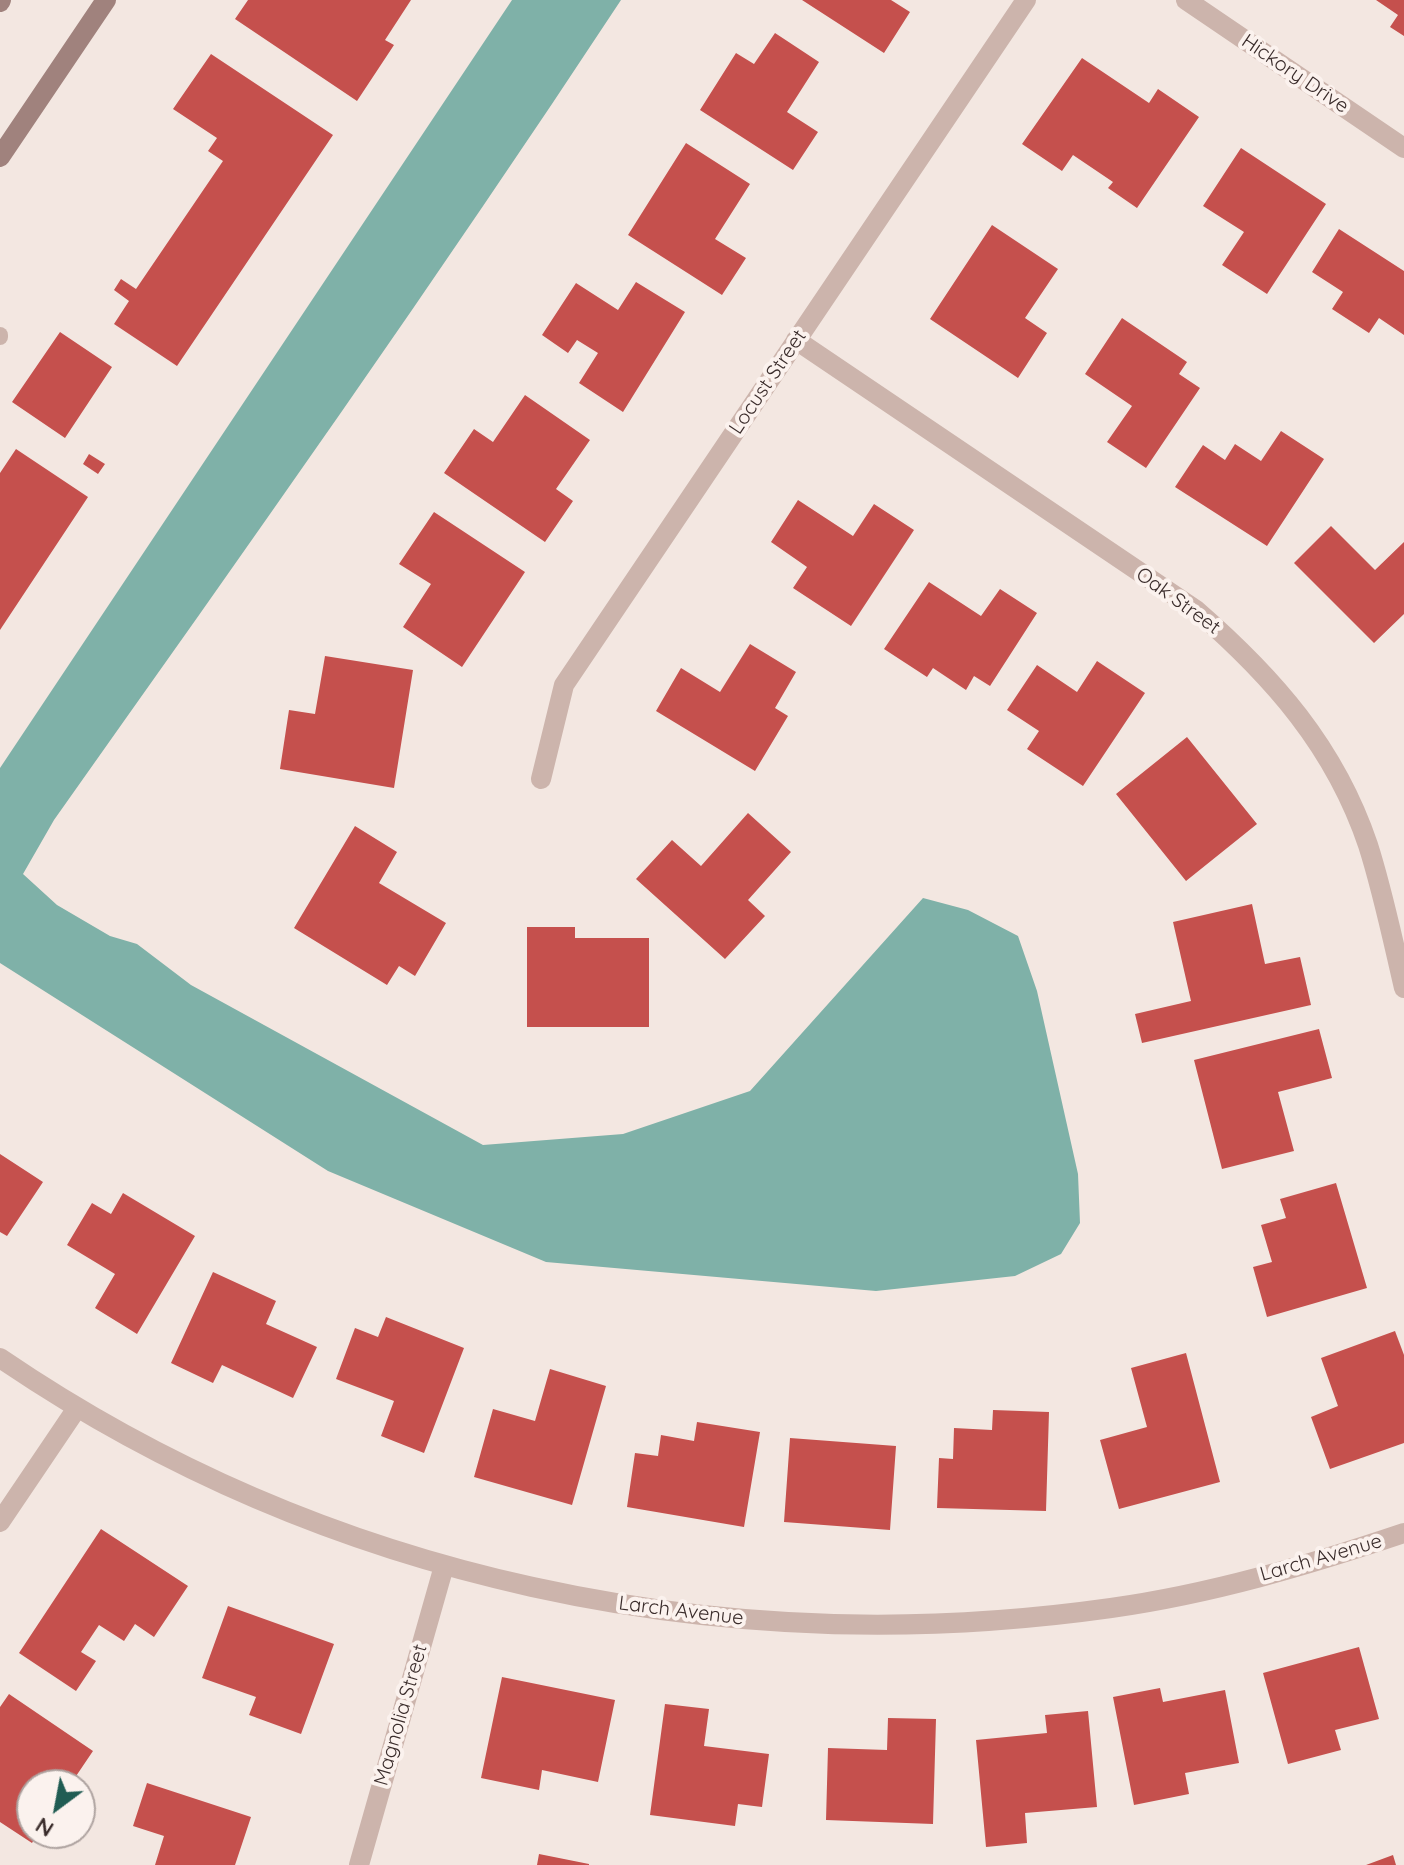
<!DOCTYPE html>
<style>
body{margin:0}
#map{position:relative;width:1404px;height:1865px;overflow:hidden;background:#f3e7e1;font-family:Quicksand,sans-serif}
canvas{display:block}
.north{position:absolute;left:16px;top:1769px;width:80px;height:80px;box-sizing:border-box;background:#fbf2ee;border:2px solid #aea3a0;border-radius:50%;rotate:212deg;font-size:22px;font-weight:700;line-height:32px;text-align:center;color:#3a2c2b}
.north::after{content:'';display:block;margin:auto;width:28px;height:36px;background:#205c53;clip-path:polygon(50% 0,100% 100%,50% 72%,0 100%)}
</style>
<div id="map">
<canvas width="1404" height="1865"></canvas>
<div class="north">N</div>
</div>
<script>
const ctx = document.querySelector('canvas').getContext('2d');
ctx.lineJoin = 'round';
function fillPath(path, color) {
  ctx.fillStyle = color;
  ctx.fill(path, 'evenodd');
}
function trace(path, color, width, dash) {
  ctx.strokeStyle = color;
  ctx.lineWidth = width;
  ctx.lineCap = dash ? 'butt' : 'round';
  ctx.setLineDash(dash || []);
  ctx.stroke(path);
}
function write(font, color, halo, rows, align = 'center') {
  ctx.font = font + ' Quicksand,sans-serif';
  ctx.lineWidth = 8;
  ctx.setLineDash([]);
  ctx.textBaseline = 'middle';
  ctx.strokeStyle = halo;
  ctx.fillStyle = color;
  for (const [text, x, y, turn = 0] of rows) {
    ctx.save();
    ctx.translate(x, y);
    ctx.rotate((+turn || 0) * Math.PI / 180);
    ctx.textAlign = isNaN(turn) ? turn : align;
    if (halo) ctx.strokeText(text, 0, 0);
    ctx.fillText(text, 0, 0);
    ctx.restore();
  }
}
fillPath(new Path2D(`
 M 512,0 L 621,0 C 438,278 246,549 54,820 L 23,874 L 57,905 L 110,936 L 137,944 L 191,985 L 483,1145 L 623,1134 L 750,1091 L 923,898 L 968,910 L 1018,936 L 1037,991 L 1078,1174 L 1080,1223 L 1061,1254 L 1015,1276 L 876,1291 L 546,1262 L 328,1171 L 0,963 L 0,768 Z`), '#7fb1a8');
fillPath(new Path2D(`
 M 248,0 L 411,0 L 385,40 L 394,45 L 357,101 L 235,19 Z
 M 802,0 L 891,0 L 910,12 L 884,53 Z
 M 1376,0 L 1404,0 L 1404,36 L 1390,27 L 1398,15 Z
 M 775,33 L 819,62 L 787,112 L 818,132 L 793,170 L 700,110 L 736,53 L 754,64 Z
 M 211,54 L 333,135 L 177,366 L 114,324 L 129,301 L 114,290 L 121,279 L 136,289 L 223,161 L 208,151 L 217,138 L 173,109 Z
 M 1082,58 L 1149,103 L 1158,89 L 1199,117 L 1137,208 L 1108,188 L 1113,182 L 1073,155 L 1062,171 L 1022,144 Z
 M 686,143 L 750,184 L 715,239 L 746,258 L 722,295 L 628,235 Z
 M 1241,148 L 1326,204 L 1267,294 L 1222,265 L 1244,232 L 1203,206 Z
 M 992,225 L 1058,269 L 1025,318 L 1047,333 L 1018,378 L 930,319 Z
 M 1339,229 L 1404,271 L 1404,335 L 1379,318 L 1369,333 L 1332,309 L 1343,292 L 1312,272 Z
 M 636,282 L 685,312 L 623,412 L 579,383 L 598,353 L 577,340 L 568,353 L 542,335 L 576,283 L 618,310 Z
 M 1122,318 L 1187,362 L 1179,374 L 1200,388 L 1146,468 L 1107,442 L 1132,406 L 1085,374 Z
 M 60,332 L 112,367 L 65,438 L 12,402 Z
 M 525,395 L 590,440 L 556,489 L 573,501 L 545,542 L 444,473 L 474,429 L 493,442 Z
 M 1281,431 L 1324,459 L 1267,546 L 1175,487 L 1203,445 L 1225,460 L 1235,444 L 1261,461 Z
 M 16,449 L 88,497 L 0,630 L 0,473 Z
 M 89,454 L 105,464 L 98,474 L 83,464 Z
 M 798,500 L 853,536 L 874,504 L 914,530 L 851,626 L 793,588 L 807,567 L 771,542 Z
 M 434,512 L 525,572 L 462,667 L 403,627 L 431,584 L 399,564 Z
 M 1331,526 L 1375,570 L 1404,542 L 1404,614 L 1374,643 L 1294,563 Z
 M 929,582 L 981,616 L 1000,589 L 1037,613 L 990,686 L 974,676 L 966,690 L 933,668 L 927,677 L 884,649 Z
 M 750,644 L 796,672 L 775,708 L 788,716 L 755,771 L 656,711 L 681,668 L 720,692 Z
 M 325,656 L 413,670 L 394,788 L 280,769 L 289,710 L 315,714 Z
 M 1097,661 L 1145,693 L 1083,786 L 1027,749 L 1039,731 L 1007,710 L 1037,665 L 1077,692 Z
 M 1187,737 L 1257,824 L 1186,881 L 1116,794 Z
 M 748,813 L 791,852 L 748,900 L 765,916 L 725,959 L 636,879 L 672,840 L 701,866 Z
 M 355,826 L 397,852 L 379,883 L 446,923 L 415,976 L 399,966 L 387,985 L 294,928 Z
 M 1252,904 L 1265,964 L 1300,957 L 1311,1005 L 1142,1043 L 1135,1014 L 1191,1001 L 1173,922 Z
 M 527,927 L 575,927 L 575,938 L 649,938 L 649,1027 L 527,1027 Z
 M 1319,1029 L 1332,1078 L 1278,1092 L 1294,1151 L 1222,1169 L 1194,1060 Z
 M 0,1154 L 43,1182 L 7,1236 L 0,1232 Z
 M 1336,1183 L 1367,1288 L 1267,1317 L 1253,1267 L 1272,1262 L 1261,1225 L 1286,1218 L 1280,1199 Z
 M 123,1193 L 195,1236 L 137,1334 L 95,1308 L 115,1274 L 67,1245 L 92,1203 L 111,1214 Z
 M 213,1272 L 276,1301 L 266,1324 L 317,1347 L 293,1398 L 222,1365 L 213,1383 L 171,1363 Z
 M 386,1317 L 464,1348 L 424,1453 L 381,1436 L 394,1401 L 336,1379 L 355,1328 L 378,1337 Z
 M 1395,1331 L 1404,1355 L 1404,1443 L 1330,1469 L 1311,1417 L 1338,1406 L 1321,1358 Z
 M 1186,1353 L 1220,1482 L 1119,1509 L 1100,1440 L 1147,1427 L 1131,1368 Z
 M 550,1369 L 606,1386 L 572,1505 L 474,1477 L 493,1409 L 535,1421 Z
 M 993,1410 L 1049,1412 L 1046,1511 L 937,1508 L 939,1458 L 953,1459 L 954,1428 L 992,1430 Z
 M 697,1422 L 760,1432 L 744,1527 L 627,1507 L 635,1453 L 658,1456 L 661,1435 L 694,1441 Z
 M 790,1438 L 896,1446 L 890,1530 L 784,1522 Z
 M 101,1529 L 188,1586 L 154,1637 L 135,1624 L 124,1641 L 99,1625 L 81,1652 L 96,1661 L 76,1691 L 19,1653 Z
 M 228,1606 L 334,1644 L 301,1734 L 249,1715 L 256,1697 L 202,1678 Z
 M 1359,1647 L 1379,1719 L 1335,1730 L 1341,1750 L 1288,1764 L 1263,1673 Z
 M 502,1677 L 615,1700 L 598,1782 L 542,1770 L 539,1790 L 481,1778 Z
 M 1160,1688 L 1163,1702 L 1225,1690 L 1239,1763 L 1185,1773 L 1189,1794 L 1134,1805 L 1113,1697 Z
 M 9,1694 L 93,1751 L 70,1785 L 32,1785 L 32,1833 L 38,1833 L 32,1843 L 0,1822 L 0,1707 Z
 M 665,1704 L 709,1709 L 704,1746 L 769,1754 L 762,1807 L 738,1804 L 735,1826 L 650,1815 Z
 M 1088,1711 L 1097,1807 L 1025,1813 L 1027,1843 L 986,1847 L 976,1740 L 1047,1733 L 1045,1715 Z
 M 888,1718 L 936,1719 L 933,1824 L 826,1820 L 828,1748 L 887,1750 Z
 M 147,1783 L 251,1817 L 235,1865 L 155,1865 L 164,1836 L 133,1826 Z
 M 539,1854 L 589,1864 L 589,1865 L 537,1865 Z
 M 1393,1855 L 1396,1865 L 1366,1865 Z`), '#c5504d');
trace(new Path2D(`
 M 0,335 L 0,337`), '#ccb4ac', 16);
trace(new Path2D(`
 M 1186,0 L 1404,148
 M 796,340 L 1196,610 C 1273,677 1335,747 1368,845 C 1383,892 1393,941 1404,988
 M 541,779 L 564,685 L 1026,0
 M 0,1358 C 326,1580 722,1663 1111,1608 C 1211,1594 1309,1565 1404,1533
 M 0,1522 L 77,1408
 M 359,1865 L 444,1566`), '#ccb4ac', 20);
trace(new Path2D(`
 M 0,2 L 1,0
 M 0,157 L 106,0`), '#a0827d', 20);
write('20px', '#3a2c2b', '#fbf2ee', [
 ["Hickory Drive",1295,74,34],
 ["Locust Street",768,382,-56],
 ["Oak Street",1178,601,36],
 ["Larch Avenue",1321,1558,-16],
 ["Larch Avenue",681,1611,7],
 ["Magnolia Street",401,1715,-74]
]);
</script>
